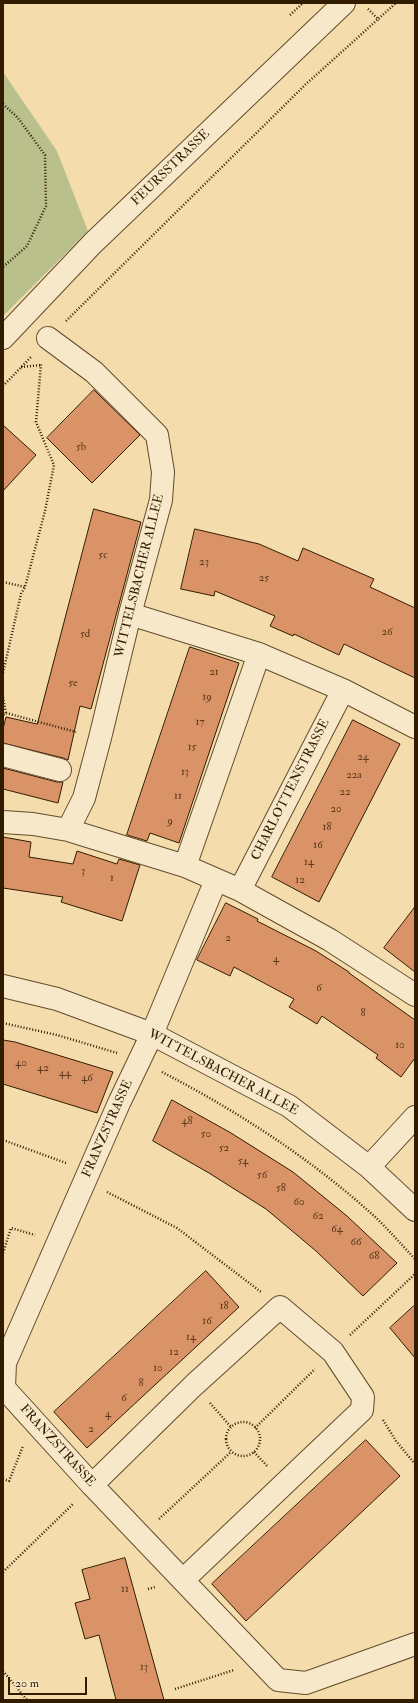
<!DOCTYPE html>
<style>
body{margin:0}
#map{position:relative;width:418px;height:1703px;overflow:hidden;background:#f4dcad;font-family:"IM FELL Double Pica",serif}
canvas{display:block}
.frame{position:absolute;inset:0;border:4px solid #311c00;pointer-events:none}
.scale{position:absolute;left:8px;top:1677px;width:79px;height:18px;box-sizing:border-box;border:2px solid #311c00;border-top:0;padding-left:5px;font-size:12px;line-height:14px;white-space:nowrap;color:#311c00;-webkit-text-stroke:3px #f8e8ca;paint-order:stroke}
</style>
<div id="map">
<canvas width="418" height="1703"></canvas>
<div class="frame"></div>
<div class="scale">20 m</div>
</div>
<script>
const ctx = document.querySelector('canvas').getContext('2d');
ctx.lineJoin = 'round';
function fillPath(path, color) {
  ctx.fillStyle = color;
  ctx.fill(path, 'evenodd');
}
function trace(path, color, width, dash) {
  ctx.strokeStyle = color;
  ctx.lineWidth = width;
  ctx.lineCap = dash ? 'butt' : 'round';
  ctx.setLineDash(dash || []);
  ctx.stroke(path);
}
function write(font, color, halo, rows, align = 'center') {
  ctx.font = font + ' "IM FELL Double Pica",serif';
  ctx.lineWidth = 3.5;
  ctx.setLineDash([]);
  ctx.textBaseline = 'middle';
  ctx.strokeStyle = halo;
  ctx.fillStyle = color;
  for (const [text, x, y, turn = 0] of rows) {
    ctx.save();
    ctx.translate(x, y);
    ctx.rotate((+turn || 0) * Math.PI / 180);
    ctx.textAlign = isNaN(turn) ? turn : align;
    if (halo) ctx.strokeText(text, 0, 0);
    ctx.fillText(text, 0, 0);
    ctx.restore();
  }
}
fillPath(new Path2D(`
 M 3,72 L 57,151 L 88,231 L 3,316 Z`), '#bac08b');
const building = new Path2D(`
 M 94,390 L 140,435 L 92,483 L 47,438 Z
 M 3,425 L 36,455 L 3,491 Z
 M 94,509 L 141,522 L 91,709 L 80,706 L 68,760 L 63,758 L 3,743 L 3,729 L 6,717 L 37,724 Z
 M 195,529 L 259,544 L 298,561 L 303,548 L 374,579 L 370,587 L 415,608 L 415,678 L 344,644 L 339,655 L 294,634 L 293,636 L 270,626 L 275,616 L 215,591 L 214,596 L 181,589 Z
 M 190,647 L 239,663 L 179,843 L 150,833 L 147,841 L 127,835 Z
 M 353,720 L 400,744 L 319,902 L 272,877 Z
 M 3,768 L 57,782 L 63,782 L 58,803 L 3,789 Z
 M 3,837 L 31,842 L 29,857 L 73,864 L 77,851 L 117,864 L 119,859 L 140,865 L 122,921 L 61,902 L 63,897 L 3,888 Z
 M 226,903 L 258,919 L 257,921 L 316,951 L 349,972 L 349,973 L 415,1020 L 415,1058 L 401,1077 L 376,1058 L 378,1055 L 322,1016 L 317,1024 L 289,1007 L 294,999 L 234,967 L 230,976 L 197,960 Z
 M 415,907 L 415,972 L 384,948 Z
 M 3,1040 L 15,1042 L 113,1072 L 97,1113 L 3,1084 Z
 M 172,1100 L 231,1133 L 293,1172 L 347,1216 L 397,1263 L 363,1296 L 316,1251 L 266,1209 L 209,1173 L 153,1141 Z
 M 206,1271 L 239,1307 L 87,1448 L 54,1412 Z
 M 415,1305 L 415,1358 L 390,1328 Z
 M 366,1440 L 400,1476 L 246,1621 L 212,1584 Z
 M 125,1558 L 164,1700 L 116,1700 L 99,1635 L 85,1639 L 75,1603 L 90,1599 L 82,1570 Z`);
fillPath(building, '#da9367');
trace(building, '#311c00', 1);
const minor = new Path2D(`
 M 3,338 L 93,243 L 344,3
 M 48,338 L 94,372 L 157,435 L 163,472 L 161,500 L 130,614 L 100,738 L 84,798 L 68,830
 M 130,614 L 259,654
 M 3,755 L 60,770
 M 3,822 L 33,824 L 68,830 L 185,866 L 240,890 L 330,940 L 415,995
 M 185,866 L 259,654 L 343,690 L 415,727
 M 216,880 L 152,1034 L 119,1103 L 5,1363 L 4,1388 L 92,1485 L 278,1680 L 306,1683 L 415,1644
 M 240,890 L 343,690
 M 3,986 L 57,999 L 152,1034 L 289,1106 L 369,1167 L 415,1210
 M 369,1167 L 415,1117
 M 92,1485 L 194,1385 L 280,1307 L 333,1352 L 363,1397 L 362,1410 L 183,1580`);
trace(minor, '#624c2b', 24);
trace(new Path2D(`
 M 368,9 L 379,20
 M 290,15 L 303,3
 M 3,104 L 18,118 L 45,155 L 46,206 L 27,246 L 3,267
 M 66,321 L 305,85 L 396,3
 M 21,367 L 42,365
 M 3,386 L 32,356
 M 3,582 L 25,587
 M 3,673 L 21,594 L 25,587 L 45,511 L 54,465 L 36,422 L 41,364
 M 3,697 L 6,713 L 3,715
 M 6,713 L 76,732
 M 3,1023 L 57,1035 L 117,1053
 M 162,1072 C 237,1111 310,1158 373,1215 C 388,1229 401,1244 415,1259
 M 3,1140 L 66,1163
 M 107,1192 L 177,1228 L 261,1292
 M 3,1253 L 11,1228 L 35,1235
 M 350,1335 L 415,1274
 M 210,1403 L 231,1427
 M 383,1420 L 396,1441 L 415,1464
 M226 1439a17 17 0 1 1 34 0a17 17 0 1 1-34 0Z
 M 255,1428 L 315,1369
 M 254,1452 L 268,1467
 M 3,1479 L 9,1481 L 23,1446
 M 159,1519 L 231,1452
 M 3,1572 L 74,1503
 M 148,1589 L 155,1587
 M 3,1671 L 27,1700
 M 175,1689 L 234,1670`), '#311c00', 2.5, [1, 2]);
trace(minor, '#f8e8ca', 22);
write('11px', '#5b3a1a', null, [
 ["5b",81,448],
 ["5c",103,556],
 ["23",204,563],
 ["25",264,579],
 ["26",387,633],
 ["5d",85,635],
 ["21",214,673],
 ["5e",73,684],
 ["19",207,698],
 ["17",200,723],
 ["15",192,748],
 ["24",363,758],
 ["13",185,773],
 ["22a",354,776],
 ["22",345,793],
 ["11",178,797],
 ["20",336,810],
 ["9",170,822],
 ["18",327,828],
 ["16",318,846],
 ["14",309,863],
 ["3",83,872],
 ["1",112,879],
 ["12",300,881],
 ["2",228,939],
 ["4",276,960],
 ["6",319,989],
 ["8",363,1014],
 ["10",400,1046],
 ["40",21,1064],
 ["42",43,1069],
 ["44",65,1074],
 ["46",87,1079],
 ["48",187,1122],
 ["50",206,1135],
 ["52",224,1149],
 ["54",243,1162],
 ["56",262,1176],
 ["58",281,1189],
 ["60",299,1203],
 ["62",318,1217],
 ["64",337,1230],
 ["66",356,1243],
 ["68",374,1257],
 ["18",224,1307],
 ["16",207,1322],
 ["14",191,1338],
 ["12",174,1353],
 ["10",158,1369],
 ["8",141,1384],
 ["6",124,1399],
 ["4",108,1415],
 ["2",91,1430],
 ["11",125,1590],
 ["13",144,1668]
]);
write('13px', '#311c00', '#f8e8ca', [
 ["FEURSSTRASSE",171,168,-44],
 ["WITTELSBACHER ALLEE",140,576,-76],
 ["CHARLOTTENSTRASSE",291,790,-63],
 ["WITTELSBACHER ALLEE",223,1073,28],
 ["FRANZSTRASSE",108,1129,-66],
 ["FRANZSTRASSE",57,1446,48]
]);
</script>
